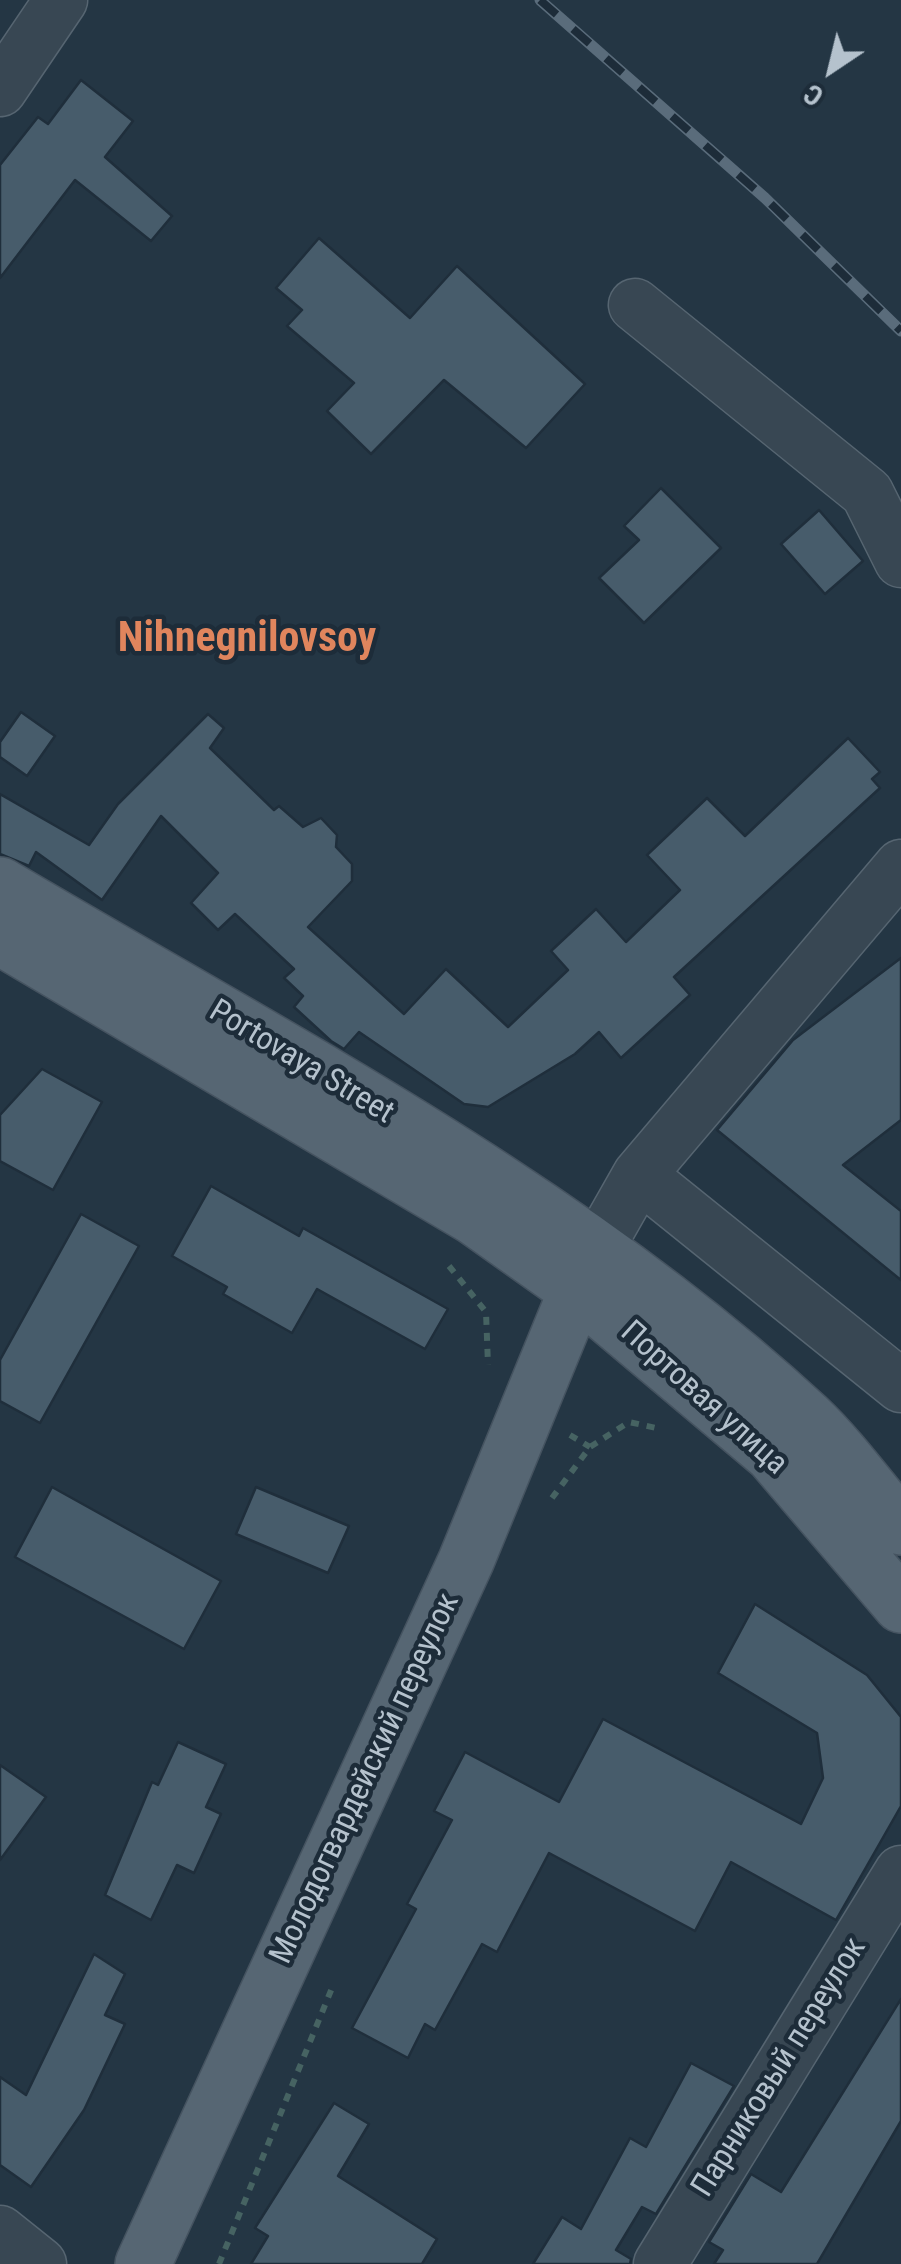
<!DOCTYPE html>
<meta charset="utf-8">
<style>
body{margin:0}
#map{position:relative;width:901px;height:2264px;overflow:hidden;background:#243644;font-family:"Roboto Condensed",sans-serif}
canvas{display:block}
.north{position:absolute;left:781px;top:20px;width:100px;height:100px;-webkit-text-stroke:8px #1d2c39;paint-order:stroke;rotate:215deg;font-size:28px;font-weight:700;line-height:40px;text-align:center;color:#b5c2cd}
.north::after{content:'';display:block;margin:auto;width:35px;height:45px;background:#b5c2cd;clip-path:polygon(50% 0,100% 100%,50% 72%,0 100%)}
</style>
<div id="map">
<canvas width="901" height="2264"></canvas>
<div class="north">С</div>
</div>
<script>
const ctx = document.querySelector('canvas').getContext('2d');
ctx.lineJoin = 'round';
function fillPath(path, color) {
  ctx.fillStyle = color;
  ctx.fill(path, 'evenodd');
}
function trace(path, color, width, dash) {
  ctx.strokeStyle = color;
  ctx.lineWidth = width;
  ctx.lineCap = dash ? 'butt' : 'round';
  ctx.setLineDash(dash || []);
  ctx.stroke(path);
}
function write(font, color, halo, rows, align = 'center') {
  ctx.font = font + ' "Roboto Condensed",sans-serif';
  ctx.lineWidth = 9;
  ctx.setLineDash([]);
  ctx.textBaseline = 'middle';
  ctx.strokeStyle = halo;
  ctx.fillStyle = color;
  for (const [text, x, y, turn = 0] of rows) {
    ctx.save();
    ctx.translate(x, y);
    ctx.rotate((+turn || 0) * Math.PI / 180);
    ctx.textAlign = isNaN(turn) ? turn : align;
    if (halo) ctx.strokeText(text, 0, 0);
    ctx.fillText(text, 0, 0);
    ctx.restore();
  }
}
const building = new Path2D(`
 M 81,80 L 133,121 L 105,157 L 172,216 L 151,241 L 75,180 L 0,278 L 0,165 L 38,117 L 48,124 Z
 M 319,238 L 410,318 L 457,266 L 585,384 L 526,448 L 444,380 L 371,454 L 327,411 L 354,383 L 287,326 L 302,310 L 276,288 Z
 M 661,488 L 721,548 L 644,623 L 599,578 L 639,540 L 624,526 Z
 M 819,510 L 863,561 L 825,594 L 781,544 Z
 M 21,712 L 55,736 L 27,776 L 0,757 L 0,742 Z
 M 208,714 L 224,728 L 210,748 L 274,810 L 279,806 L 303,827 L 321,818 L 337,835 L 336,847 L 352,864 L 352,881 L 308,927 L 404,1014 L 446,969 L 508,1027 L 568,970 L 551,951 L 596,909 L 626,942 L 680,890 L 647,855 L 707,798 L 745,836 L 848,738 L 880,772 L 872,779 L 880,788 L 674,977 L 690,995 L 621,1058 L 599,1032 L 575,1054 L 488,1107 L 464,1104 L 359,1032 L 344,1049 L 331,1041 L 294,1007 L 303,996 L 284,978 L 294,969 L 235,914 L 218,930 L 191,903 L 218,873 L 161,816 L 102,900 L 36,852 L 29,866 L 0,854 L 0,794 L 89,845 L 118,804 Z
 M 901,958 L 901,1120 L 843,1165 L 901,1211 L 901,1280 L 717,1130 L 793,1040 Z
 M 42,1069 L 102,1102 L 53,1190 L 0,1161 L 0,1115 Z
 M 211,1186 L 299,1236 L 303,1228 L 448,1309 L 425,1349 L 317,1289 L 292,1333 L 223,1294 L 227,1287 L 172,1256 Z
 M 81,1214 L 139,1246 L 40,1423 L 0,1401 L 0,1360 Z
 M 52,1487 L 221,1581 L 184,1649 L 15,1557 Z
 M 256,1487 L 349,1526 L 328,1573 L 236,1534 Z
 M 755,1604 L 867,1675 L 901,1717 L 901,1806 L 836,1920 L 731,1862 L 695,1931 L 549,1853 L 497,1952 L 482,1944 L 435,2030 L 425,2024 L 408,2058 L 352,2028 L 416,1909 L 407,1904 L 452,1820 L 434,1811 L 465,1752 L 559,1802 L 603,1719 L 801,1824 L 823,1778 L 817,1733 L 718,1673 Z
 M 178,1742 L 226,1764 L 206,1807 L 221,1814 L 194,1873 L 177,1865 L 151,1920 L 105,1895 L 152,1782 L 158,1785 Z
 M 0,1765 L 46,1797 L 0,1860 Z
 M 94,1954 L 125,1974 L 105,2015 L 125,2024 L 84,2110 L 31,2187 L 0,2165 L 0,2077 L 26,2095 Z
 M 901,1999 L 901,2121 L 817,2264 L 714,2264 L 723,2250 L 709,2242 L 751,2174 L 781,2192 Z
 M 691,2063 L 734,2086 L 656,2214 L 642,2207 L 616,2250 L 631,2259 L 630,2264 L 533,2264 L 562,2217 L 581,2229 L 630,2138 L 646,2147 Z
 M 334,2103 L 369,2124 L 338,2176 L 437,2239 L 422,2264 L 251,2264 L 268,2236 L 255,2228 Z`);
fillPath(building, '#475c6b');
trace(building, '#1f2e3b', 2.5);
const minor = new Path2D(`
 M 0,90 L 61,0
 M 635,305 L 867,493 L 901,561
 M 639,1175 L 901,1386
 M 597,1249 L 639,1175 L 901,866
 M 0,2232 L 40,2264
 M 660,2264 L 901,1872`);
const primary = new Path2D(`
 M 0,885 C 277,1049 570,1198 807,1418 C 841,1450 870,1491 901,1527
 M 0,937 L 474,1217 L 577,1290 L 772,1454 L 901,1605
 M 143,2264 L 466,1561 L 577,1290`);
trace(minor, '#566571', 55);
trace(primary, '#455360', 58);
trace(new Path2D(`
 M 449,1266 L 486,1312 L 488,1365
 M 570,1435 L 590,1447
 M 552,1498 L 590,1447 L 629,1422 L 656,1428
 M 219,2264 L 332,1988`), '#466362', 6, [8, 8]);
trace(minor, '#384753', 52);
trace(primary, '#566673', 55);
const rail = new Path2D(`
 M 540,0 L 765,198 L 901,331`);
trace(rail, '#5a6c7b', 11);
trace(rail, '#1d2c39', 8, [22]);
write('32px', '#b5c2cd', '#1d2c39', [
 ["Portovaya Street",301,1063,31],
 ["Портовая улица",703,1399,42],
 ["Молодогвардейский переулок",366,1779,-65],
 ["Парниковый переулок",780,2068,-58]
]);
write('bold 42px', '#e0855d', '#1d2c39', [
 ["Nihnegnilovsoy",247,640]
]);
</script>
